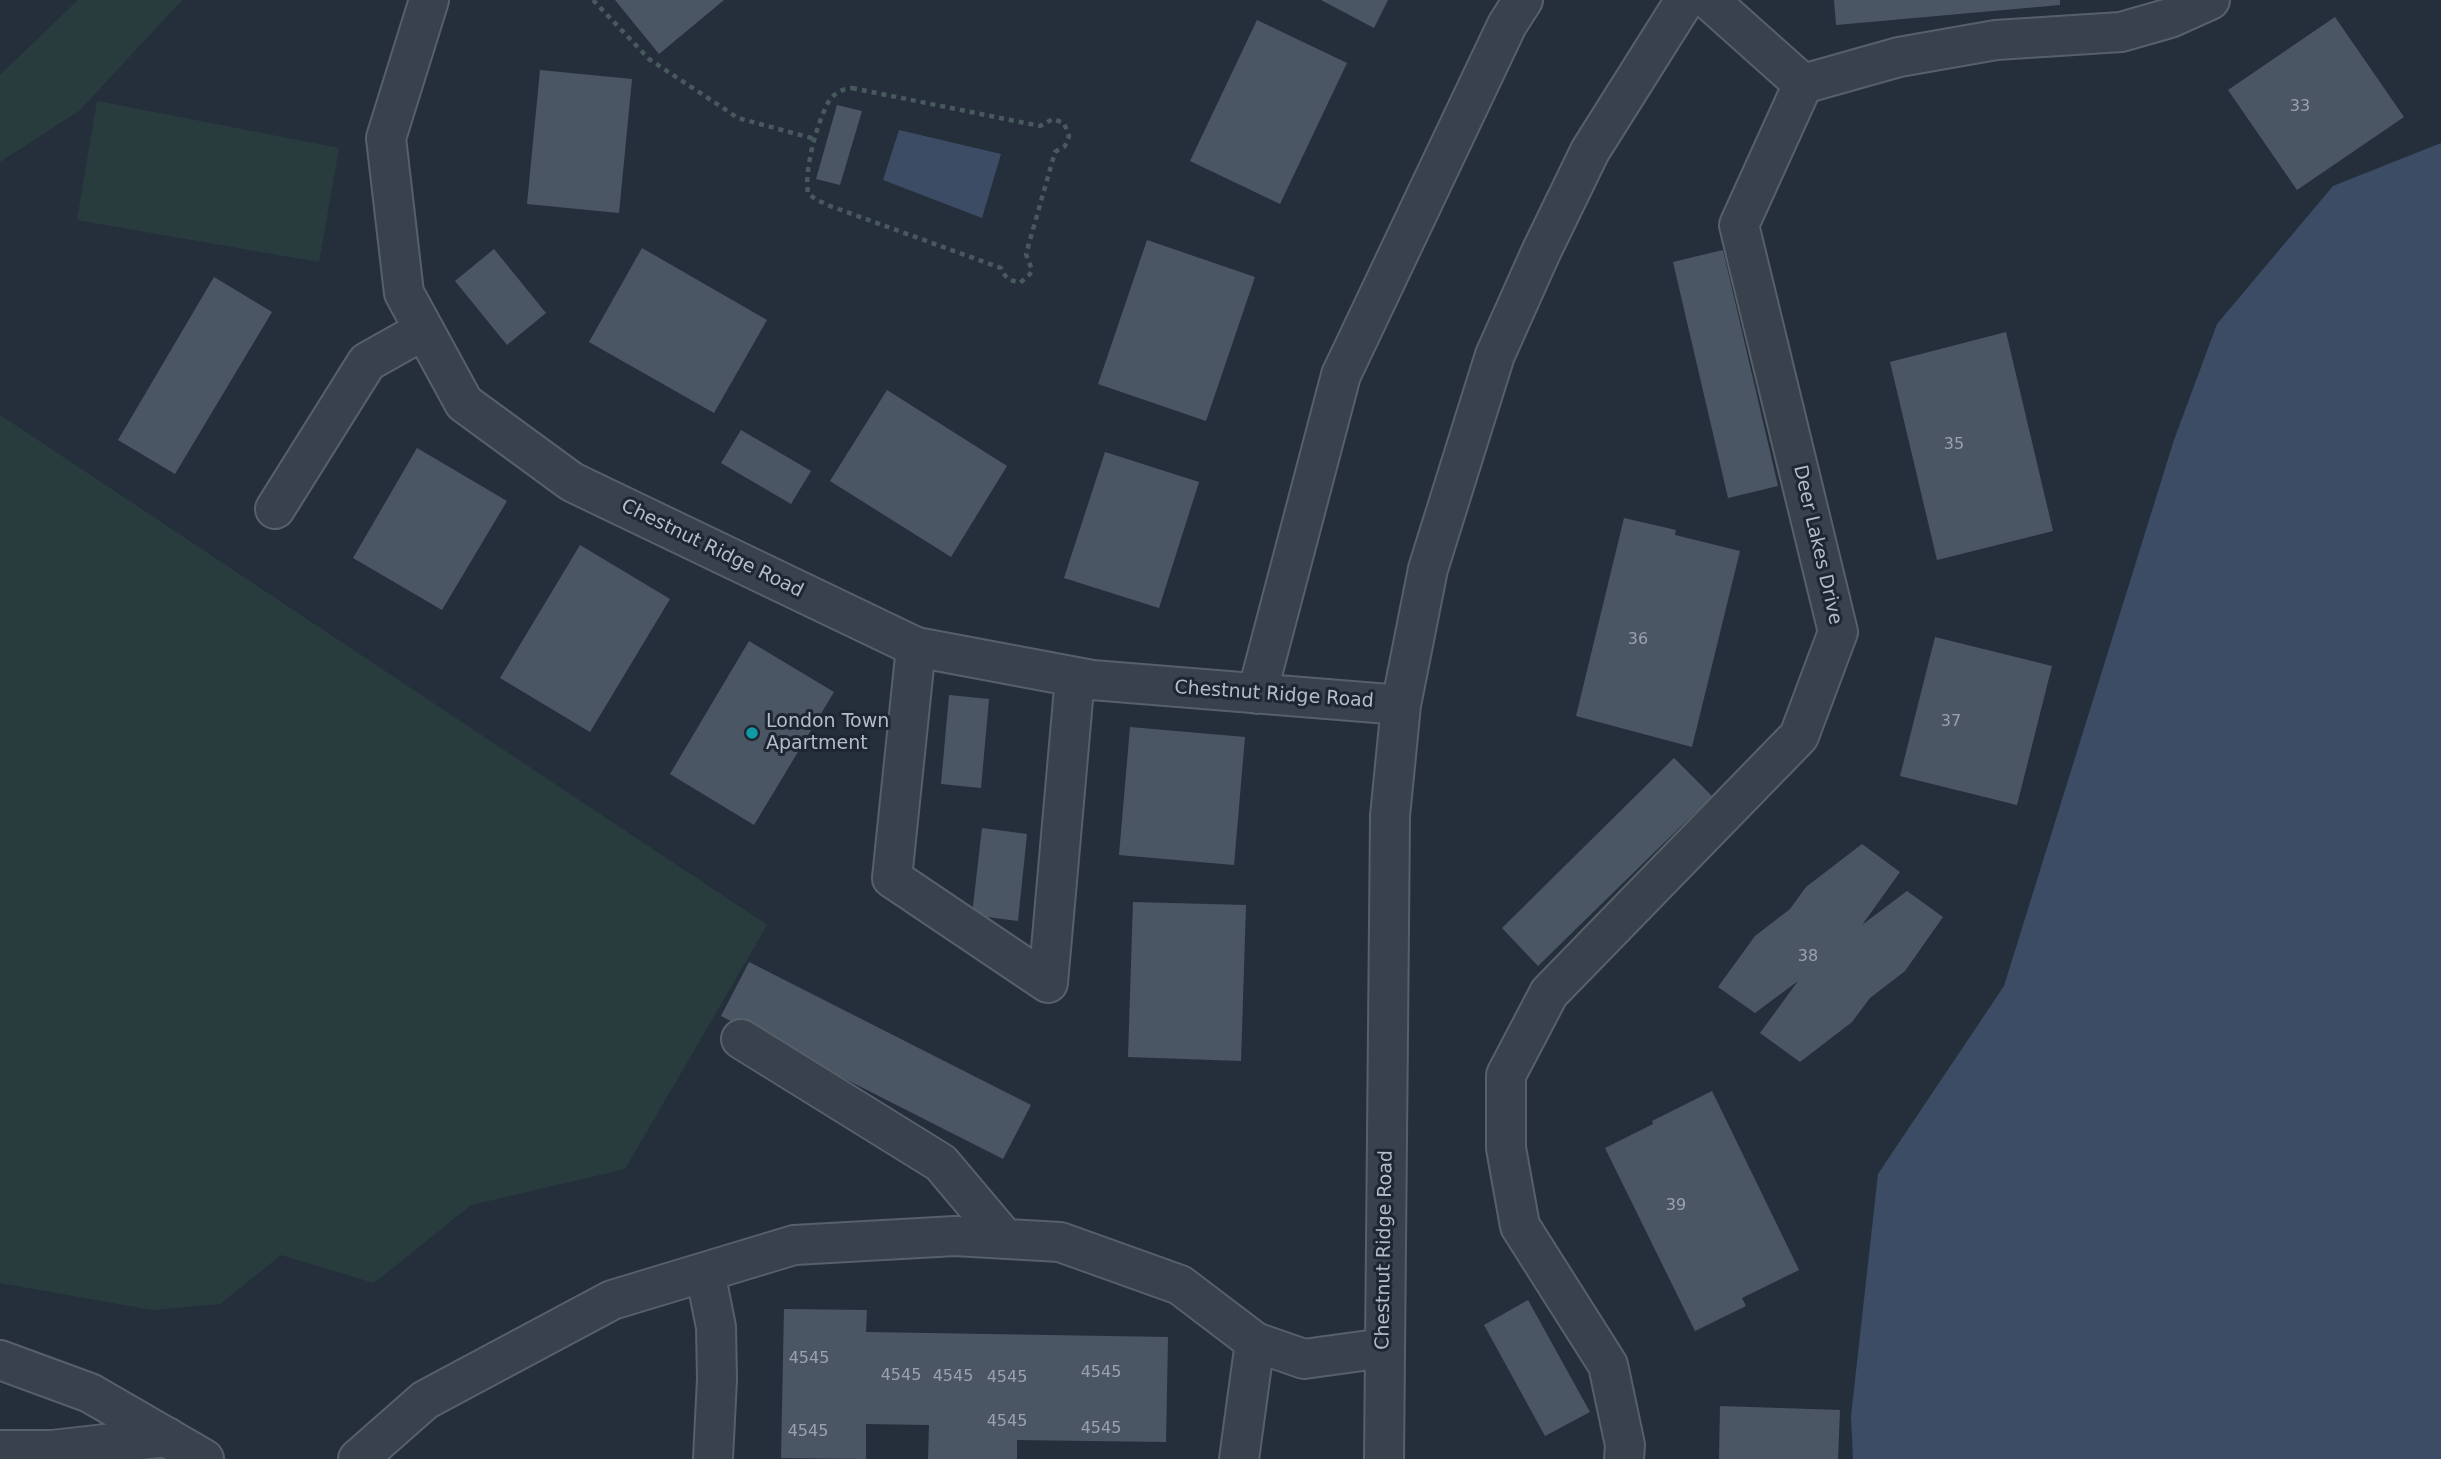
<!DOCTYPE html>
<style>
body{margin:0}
canvas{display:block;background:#252f3c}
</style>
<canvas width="2441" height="1459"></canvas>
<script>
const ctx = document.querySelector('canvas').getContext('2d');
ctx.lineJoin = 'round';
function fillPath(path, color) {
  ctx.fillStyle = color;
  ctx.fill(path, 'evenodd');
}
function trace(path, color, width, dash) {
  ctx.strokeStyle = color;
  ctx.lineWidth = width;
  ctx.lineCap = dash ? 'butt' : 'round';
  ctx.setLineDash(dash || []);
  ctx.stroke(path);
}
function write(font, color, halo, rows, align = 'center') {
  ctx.font = font + ' "DejaVu Sans",sans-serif';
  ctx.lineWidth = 6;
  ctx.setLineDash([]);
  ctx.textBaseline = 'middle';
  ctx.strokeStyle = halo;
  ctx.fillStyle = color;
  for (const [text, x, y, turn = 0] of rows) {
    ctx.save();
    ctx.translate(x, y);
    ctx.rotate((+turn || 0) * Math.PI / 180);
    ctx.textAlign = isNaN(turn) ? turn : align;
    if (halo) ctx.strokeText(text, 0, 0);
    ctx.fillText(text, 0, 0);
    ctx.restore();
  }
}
fillPath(new Path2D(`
 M 78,0 L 182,0 L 80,110 L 0,162 L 0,75 Z
 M 97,101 L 339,148 L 319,262 L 77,220 Z
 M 0,415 L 767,925 L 625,1169 L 471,1205 L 374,1283 L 281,1255 L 220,1304 L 153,1310 L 0,1283 Z`), '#283c3e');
fillPath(new Path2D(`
 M 899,130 L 1001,154 L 982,218 L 883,180 Z
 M 2441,143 L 2441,1459 L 1853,1459 L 1851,1416 L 1878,1174 L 2004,986 L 2174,440 L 2217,324 L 2333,186 Z`), '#3b4c64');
fillPath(new Path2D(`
 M 615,0 L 724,0 L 659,54 Z
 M 1321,0 L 1388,0 L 1374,28 Z
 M 1834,0 L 2060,0 L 2060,5 L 1836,25 Z
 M 2335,17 L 2404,117 L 2297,190 L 2228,90 Z
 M 1257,20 L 1347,63 L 1280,204 L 1190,161 Z
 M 540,70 L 632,79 L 619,213 L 527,204 Z
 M 837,105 L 862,111 L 840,185 L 816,179 Z
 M 1147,240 L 1255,277 L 1206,421 L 1098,384 Z
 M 642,248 L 767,320 L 714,413 L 589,342 Z
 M 494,249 L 546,313 L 507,345 L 455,281 Z
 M 1723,250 L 1778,486 L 1728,498 L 1673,262 Z
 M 214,277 L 272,312 L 175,474 L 118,440 Z
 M 2006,332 L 2053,531 L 1937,560 L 1890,362 Z
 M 887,390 L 1007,466 L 951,557 L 830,481 Z
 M 741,430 L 811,471 L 791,504 L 721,463 Z
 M 417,448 L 507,501 L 442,610 L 353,558 Z
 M 1105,452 L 1199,482 L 1159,608 L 1064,578 Z
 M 1624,518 L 1676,530 L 1675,535 L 1740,551 L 1692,747 L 1576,716 Z
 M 580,545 L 670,599 L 590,732 L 500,678 Z
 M 1935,637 L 2052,666 L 2017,805 L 1900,776 Z
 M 749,641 L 834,692 L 754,825 L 670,774 Z
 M 949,695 L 989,699 L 981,788 L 941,784 Z
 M 1130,727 L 1245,737 L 1234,865 L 1119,855 Z
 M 1674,758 L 1712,796 L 1538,966 L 1502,928 Z
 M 982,828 L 1027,834 L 1018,921 L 972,915 Z
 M 1862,844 L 1900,872 L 1862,925 L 1907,891 L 1943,917 L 1905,971 L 1870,998 L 1852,1022 L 1800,1062 L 1760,1033 L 1798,981 L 1755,1013 L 1718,987 L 1755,936 L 1790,909 L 1806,887 Z
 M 1133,902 L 1246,905 L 1241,1061 L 1128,1057 Z
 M 749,962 L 1031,1105 L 1003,1159 L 721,1016 Z
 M 1712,1091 L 1799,1270 L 1742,1298 L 1746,1306 L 1695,1331 L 1605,1148 L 1653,1124 L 1652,1121 Z
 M 1528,1300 L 1590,1412 L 1545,1436 L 1484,1325 Z
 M 784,1309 L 867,1310 L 866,1332 L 1168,1337 L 1166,1442 L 1017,1440 L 1017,1459 L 928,1459 L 929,1425 L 866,1424 L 866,1459 L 781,1458 Z
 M 1720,1406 L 1840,1410 L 1838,1459 L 1719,1459 Z`), '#4b5664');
const minor = new Path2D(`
 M 429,0 L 386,138 L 404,293 L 464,403 L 572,482 L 916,647 L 1092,680 L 1401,705
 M 1803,84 L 1899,57 L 1996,40 L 2121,32 L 2170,18 L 2210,0
 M 275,509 L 367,362 L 424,330
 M 916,647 L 892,878 L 1048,983 L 1075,677
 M 1257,694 L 1341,375 L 1507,25 L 1523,0
 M 741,1039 L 941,1163 L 1005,1239
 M 705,1272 L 716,1327 L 717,1379 L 713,1459
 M 0,1360 L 90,1393 L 204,1459
 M 0,1450 L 52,1450 L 167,1437
 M 358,1459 L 425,1400 L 612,1300 L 794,1245 L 955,1236 L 1060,1242 L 1180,1285 L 1255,1342 L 1304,1359 L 1384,1348
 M 1239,1459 L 1255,1342
 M 1384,1459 L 1390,816 L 1401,705 L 1428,569 L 1495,355 L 1541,252 L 1590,151 L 1685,0
 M 1624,1459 L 1625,1445 L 1608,1365 L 1520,1226 L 1506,1148 L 1506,1075 L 1549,993 L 1799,736 L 1838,632 L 1739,225 L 1803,84 L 1709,0`);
trace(minor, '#575f6a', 42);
trace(new Path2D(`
 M 593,0 L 649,59 L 738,118 L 815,139
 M 852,88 L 1040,126 L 1053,119 L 1064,123 L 1069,136 L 1065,146 L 1055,152 L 1026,254 L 1032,270 L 1030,274 L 1020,283 C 1009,280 1005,278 1001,268 L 830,206 L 815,199 L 808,193 C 804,170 817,122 829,101 C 834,93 842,89 852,88 Z`), '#47595c', 4.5, [5, 5]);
trace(minor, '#38414c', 38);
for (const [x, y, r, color] of [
 [752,733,7,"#0f9aa8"]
]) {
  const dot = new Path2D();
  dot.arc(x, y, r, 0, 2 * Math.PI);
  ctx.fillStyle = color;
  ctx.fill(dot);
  trace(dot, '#1e2631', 2.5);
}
write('16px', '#9aa2ae', null, [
 ["33",2300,107],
 ["35",1954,445],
 ["36",1638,640],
 ["37",1951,722],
 ["38",1808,957],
 ["39",1676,1206],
 ["4545",809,1359],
 ["4545",1101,1373],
 ["4545",901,1376],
 ["4545",953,1377],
 ["4545",1007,1378],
 ["4545",1007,1422],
 ["4545",1101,1429],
 ["4545",808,1432]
]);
write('19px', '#b4bcc7', '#1e2631', [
 ["Deer Lakes Drive",1817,545,77],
 ["Chestnut Ridge Road",712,549,26],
 ["Chestnut Ridge Road",1274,695,4],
 ["Chestnut Ridge Road",1385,1250,-89]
]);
write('19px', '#b4bcc7', '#1e2631', [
 ["London Town",766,722],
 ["Apartment",766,744]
], 'left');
</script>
